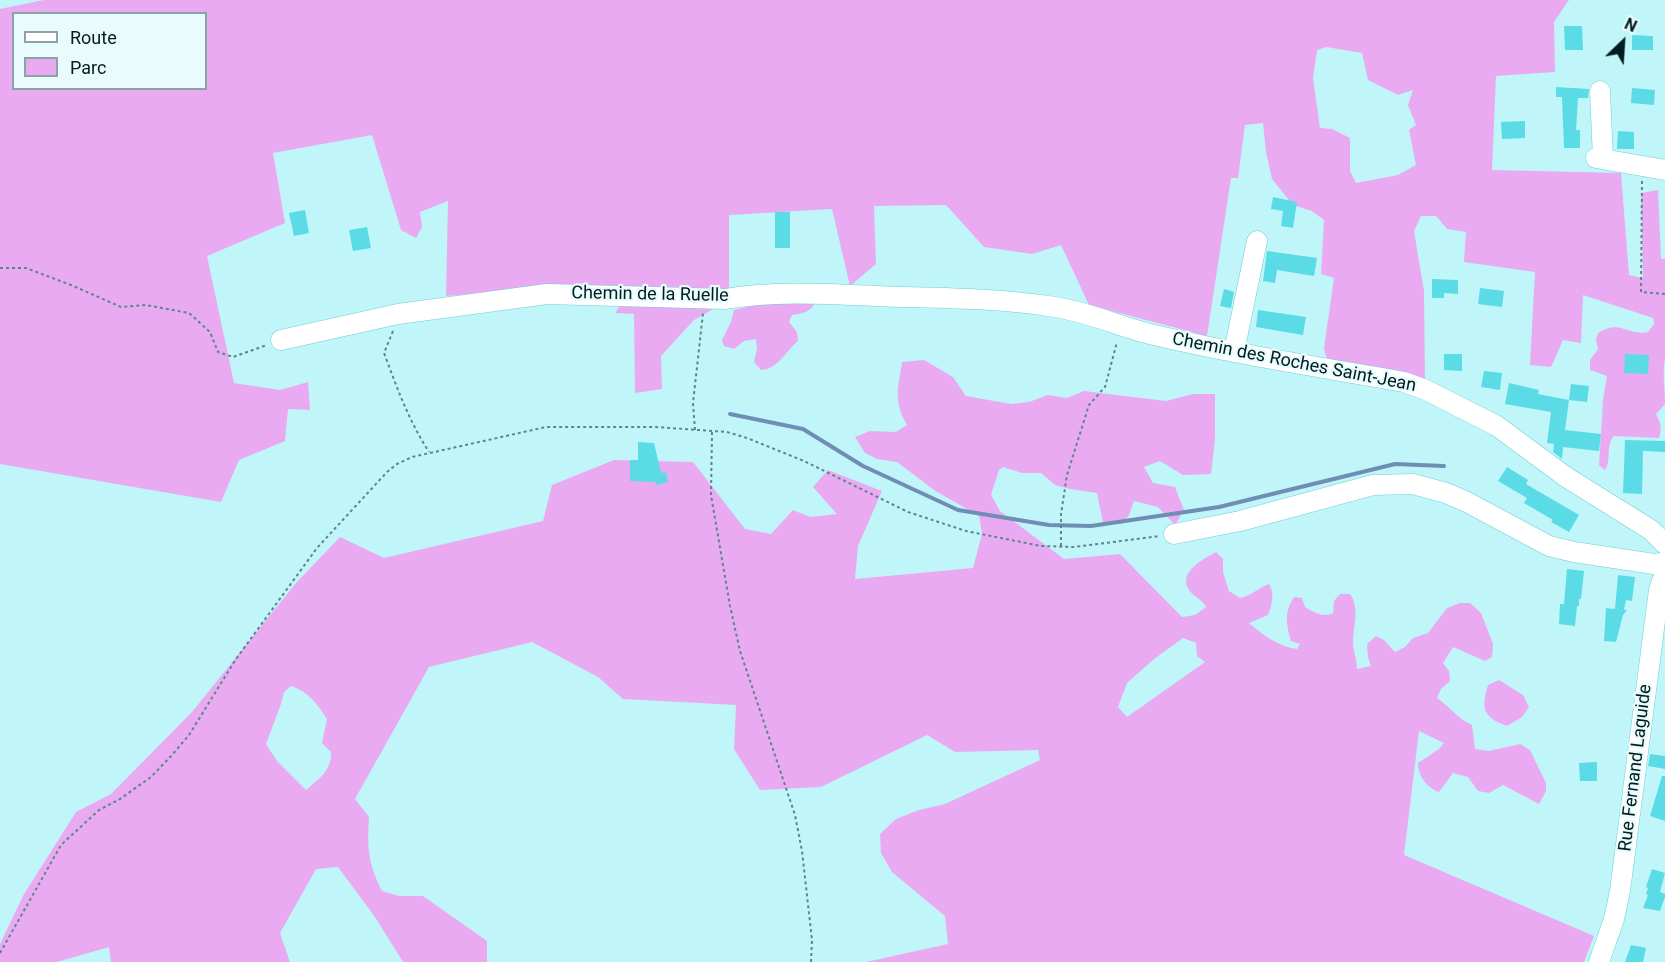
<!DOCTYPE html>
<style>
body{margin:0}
#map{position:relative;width:1665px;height:962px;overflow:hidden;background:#c0f6fa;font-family:Roboto,sans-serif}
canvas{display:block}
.legend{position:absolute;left:12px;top:12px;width:195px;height:78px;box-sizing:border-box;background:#eafbfd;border:2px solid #8ca3a5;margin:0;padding:8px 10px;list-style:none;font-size:18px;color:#001e20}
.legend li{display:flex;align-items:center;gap:12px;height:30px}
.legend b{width:30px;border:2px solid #8ca3a5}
.north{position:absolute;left:1593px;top:12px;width:60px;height:60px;-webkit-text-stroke:4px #eafbfd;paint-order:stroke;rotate:25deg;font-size:16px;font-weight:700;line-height:24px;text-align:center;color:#001e20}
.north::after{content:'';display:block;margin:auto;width:21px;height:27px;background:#001e20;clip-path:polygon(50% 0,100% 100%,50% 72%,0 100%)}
</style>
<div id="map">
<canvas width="1665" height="962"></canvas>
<ul class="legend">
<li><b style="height:8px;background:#fff"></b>Route</li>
<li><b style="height:16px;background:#e9aaf2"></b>Parc</li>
</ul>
<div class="north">N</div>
</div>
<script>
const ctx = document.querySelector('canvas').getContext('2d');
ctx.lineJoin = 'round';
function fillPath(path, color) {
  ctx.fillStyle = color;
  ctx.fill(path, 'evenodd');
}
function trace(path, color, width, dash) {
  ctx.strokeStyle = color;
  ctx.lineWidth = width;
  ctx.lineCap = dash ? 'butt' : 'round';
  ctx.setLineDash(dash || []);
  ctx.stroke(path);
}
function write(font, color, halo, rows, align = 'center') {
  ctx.font = font + ' Roboto,sans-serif';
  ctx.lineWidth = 4.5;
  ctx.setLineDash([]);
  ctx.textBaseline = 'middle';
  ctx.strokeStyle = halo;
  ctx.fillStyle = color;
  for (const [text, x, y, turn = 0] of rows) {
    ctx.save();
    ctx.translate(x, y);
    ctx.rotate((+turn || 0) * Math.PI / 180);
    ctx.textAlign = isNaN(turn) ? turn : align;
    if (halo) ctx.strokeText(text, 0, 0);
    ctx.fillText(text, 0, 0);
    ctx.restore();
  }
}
fillPath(new Path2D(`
 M 44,0 L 1569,0 L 1554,22 L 1555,72 L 1496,76 L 1492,170 L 1621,173 L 1629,275 L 1643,278 L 1641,193 L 1658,190 L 1661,259 L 1665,259 L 1665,358 C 1662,373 1665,389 1665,404 L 1656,414 C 1661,423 1662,429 1659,438 L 1614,436 C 1605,446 1612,459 1605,470 L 1599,465 L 1603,400 L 1607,376 L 1590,370 L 1590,360 L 1598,349 L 1596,340 L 1598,333 C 1621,319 1626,336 1648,332 L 1654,324 L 1653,318 L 1583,295 L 1581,343 L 1563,340 L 1551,367 L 1530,365 L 1535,272 L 1464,262 L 1466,232 L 1447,229 L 1436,216 L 1421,216 L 1414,231 L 1424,291 L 1425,381 L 1327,361 L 1324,348 L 1334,278 L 1321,274 L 1324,220 L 1312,211 L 1293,205 L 1272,179 L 1266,152 L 1263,123 L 1245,125 L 1238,178 L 1231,178 L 1207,336 L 1089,305 L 1061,245 L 1032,254 L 984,247 L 946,205 L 874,206 L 876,264 L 850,286 L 832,209 L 729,215 L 729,300 L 694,320 L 661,356 L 662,389 L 635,393 L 634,314 L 615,313 L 633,288 L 550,287 L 446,296 L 448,201 L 420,212 L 422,227 L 416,238 L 401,230 L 372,135 L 273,153 L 285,223 L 207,256 L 234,383 L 280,390 L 308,382 L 310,410 L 288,409 L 285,441 L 239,460 L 221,502 L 0,464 L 0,9 ZM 14,14 L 206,14 L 206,88 L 14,88 ZM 1326,47 L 1362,53 L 1368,80 L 1398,95 L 1413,90 L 1408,105 L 1416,125 L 1409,130 L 1416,165 L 1398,175 L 1356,183 L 1350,171 L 1350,138 L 1332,129 L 1320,128 L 1313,78 L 1317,50 Z
 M 761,299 L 816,300 C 811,312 805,313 792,315 L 789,322 L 797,332 L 798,341 C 786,351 778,369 761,370 L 754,362 L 757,349 L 756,339 L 744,341 L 734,349 L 724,346 L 722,340 L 731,322 L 734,310 L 751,306 Z
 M 924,360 L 953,377 L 966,396 L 1011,404 L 1029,402 L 1048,395 L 1067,398 L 1084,391 L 1166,401 L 1193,394 L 1215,394 L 1215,439 L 1211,474 L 1183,475 L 1160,461 L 1144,467 L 1153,483 L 1175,487 L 1184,510 L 1175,525 L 1158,507 L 1134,501 L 1129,515 L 1122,524 L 1103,523 L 1097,493 L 1070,489 L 1055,485 L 1041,473 L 1022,473 L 1003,467 L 999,470 L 991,495 L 1000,511 L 1064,559 L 1120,554 L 1182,617 L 1195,615 L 1206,607 C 1202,599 1194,597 1189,590 C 1177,572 1204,559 1216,552 L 1223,559 L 1223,572 L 1229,591 L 1240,598 C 1251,596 1258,588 1269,584 C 1275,594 1272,604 1268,615 L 1249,623 C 1263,635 1279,647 1297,649 L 1300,644 L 1291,641 C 1286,623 1284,613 1294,597 L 1302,598 L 1305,607 C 1313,612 1323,618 1333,613 L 1334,601 L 1340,594 L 1350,594 C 1362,610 1350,632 1354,650 C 1355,657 1357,662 1357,669 L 1371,666 L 1368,657 L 1367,644 L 1376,636 L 1384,640 L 1395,652 L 1405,647 L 1413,638 L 1428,633 L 1447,608 L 1460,603 L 1470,603 L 1481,613 L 1493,644 L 1492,657 L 1485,661 L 1453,647 L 1443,663 L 1449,671 L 1450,681 L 1441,689 L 1437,698 C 1449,706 1458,719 1472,725 L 1475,749 L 1489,751 L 1520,744 L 1530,750 L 1546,783 L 1546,791 L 1539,804 L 1503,785 L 1489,793 L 1478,791 L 1468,777 L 1453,773 L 1439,792 C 1427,788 1418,776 1418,763 L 1439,749 L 1444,743 L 1419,731 L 1404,855 L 1594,936 L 1584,962 L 866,962 L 948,944 L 945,916 L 892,872 L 881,853 L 880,834 L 896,819 L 919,810 L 945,804 L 1040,760 L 1038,750 L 955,752 L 927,735 L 821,787 L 760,790 L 734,749 L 736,705 L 623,699 L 598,677 L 532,642 L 429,667 L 355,799 L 369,817 C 367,848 368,863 382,891 L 399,896 L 423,896 L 487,941 L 487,962 L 403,962 L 375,917 L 338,867 L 316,869 L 280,933 L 290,962 L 111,962 L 109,947 L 57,962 L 0,962 L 0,944 L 24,894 L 76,812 L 111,794 L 192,712 L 296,583 L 340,537 L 384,558 L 543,521 L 552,485 L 614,460 L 693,462 L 745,529 L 771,534 L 793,510 L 810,517 L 837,514 L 813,487 L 828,470 L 882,491 L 858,546 L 855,579 L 973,568 L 982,534 L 979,516 L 934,490 L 897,462 L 877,459 L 865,453 L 855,437 L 870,431 L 896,432 L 907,425 C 893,400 898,389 902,362 ZM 1183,638 L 1196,643 L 1197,656 L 1205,662 L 1127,717 L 1118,707 L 1127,683 L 1154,659 ZM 291,686 C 309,692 317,704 327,719 L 322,743 L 331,752 C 332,770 319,779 306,790 L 277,761 L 266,744 L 281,704 L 284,692 Z
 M 1499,680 L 1523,695 L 1529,707 L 1522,717 L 1507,726 C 1483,717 1481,709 1488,685 Z`), '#e9aaf2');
trace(new Path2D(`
 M 730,414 L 803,429 L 863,466 L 958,510 L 1049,525 L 1091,526 L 1219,507 L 1395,464 L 1444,466`), '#708eb4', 4);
fillPath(new Path2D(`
 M 1564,26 L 1582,26 L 1583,50 L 1565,50 Z
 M 1632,35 L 1653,36 L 1653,50 L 1632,50 Z
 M 1556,87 L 1589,89 L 1588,98 L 1578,98 L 1576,130 L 1580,130 L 1580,148 L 1564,148 L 1562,97 L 1556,97 Z
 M 1632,88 L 1655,90 L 1654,105 L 1631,103 Z
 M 1525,121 L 1525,138 L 1502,139 L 1501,122 Z
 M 1618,131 L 1634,132 L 1634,149 L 1617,149 Z
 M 1273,197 L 1297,202 L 1293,228 L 1281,226 L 1283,211 L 1271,209 Z
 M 305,210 L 309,233 L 294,236 L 289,213 Z
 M 775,212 L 790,212 L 790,248 L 775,248 Z
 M 367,227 L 371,248 L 353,251 L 349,230 Z
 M 1267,251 L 1317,258 L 1314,276 L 1277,270 L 1275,283 L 1263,281 Z
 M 1432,279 L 1458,280 L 1458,294 L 1444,293 L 1444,298 L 1432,298 Z
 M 1480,288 L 1504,291 L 1502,307 L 1478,304 Z
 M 1224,289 L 1234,292 L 1231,308 L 1220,306 Z
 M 1258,310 L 1306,317 L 1303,335 L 1256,327 Z
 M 1444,354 L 1462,354 L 1462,371 L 1444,370 Z
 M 1625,354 L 1649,355 L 1648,374 L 1624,373 Z
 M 1484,371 L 1502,373 L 1500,390 L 1481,387 Z
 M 1509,383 L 1539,390 L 1538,394 L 1569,400 L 1565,430 L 1601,434 L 1599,451 L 1563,447 L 1562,459 L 1553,452 L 1554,444 L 1547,443 L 1551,412 L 1505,404 Z
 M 1571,384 L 1589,386 L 1587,402 L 1569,400 Z
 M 1625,440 L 1665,441 L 1665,452 L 1643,451 L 1642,494 L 1623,493 Z
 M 638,442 L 654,443 L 661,473 L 666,472 L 668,482 L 657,485 L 656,482 L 630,481 L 630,460 L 638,460 Z
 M 1507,467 L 1528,480 L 1526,484 L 1579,515 L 1569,532 L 1551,522 L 1553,520 L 1524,503 L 1527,498 L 1498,481 Z
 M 1567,569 L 1584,571 L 1581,599 L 1579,599 L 1579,606 L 1577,606 L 1575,626 L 1559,624 L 1560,604 L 1564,604 Z
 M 1618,575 L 1635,577 L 1632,601 L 1626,600 L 1624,610 L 1627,610 L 1623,615 L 1616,642 L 1604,641 L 1606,608 L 1615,609 Z
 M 1650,754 L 1665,756 L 1665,769 L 1648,766 Z
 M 1597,762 L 1597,781 L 1580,781 L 1579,763 Z
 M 1662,776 L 1665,776 L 1665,821 L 1650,816 Z
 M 1652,869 L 1665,873 L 1660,892 L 1665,894 L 1665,897 L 1660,911 L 1643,908 L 1648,895 L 1646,894 L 1648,888 L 1646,887 Z
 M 1631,945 L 1646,948 L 1643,962 L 1625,962 Z`), '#5adbe6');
const minor = new Path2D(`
 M 1600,91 L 1603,159
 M 1596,158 L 1665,170
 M 281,340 L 398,314 L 547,294 L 725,299 C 782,289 843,295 901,297 C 952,298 1004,299 1055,307 C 1088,312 1118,326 1150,334 C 1234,354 1319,367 1404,382 L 1426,390 L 1497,426 L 1566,477 L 1651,530 L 1665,544
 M 1234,352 L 1257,241
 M 1174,534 L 1240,521 L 1373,485 L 1413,484 L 1446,493 L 1467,502 L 1549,546 L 1574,552 L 1654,564 L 1665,562
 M 1599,962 L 1614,919 L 1620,891 L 1659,590 L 1665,573`);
trace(minor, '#6dced6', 21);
trace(new Path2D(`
 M 1642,181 L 1641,292 L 1665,294
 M 0,268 L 26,268 L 71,285 L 121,307 L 146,305 L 189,313 L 210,332 L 218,352 L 233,357 L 267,345
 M 393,331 L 384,353 C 397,388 409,421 429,452
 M 695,430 L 693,403 L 703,313
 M 712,432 L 711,495 L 730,606 L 740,651 L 795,815 L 802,851 L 812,940 L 811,962
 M 1061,546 L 1061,514 L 1067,475 L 1089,405 L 1105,387 L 1117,342
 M 0,953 L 61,845 L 99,810 L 120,799 L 151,777 L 172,755 L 189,735 L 236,659 L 317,548 L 387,472 L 397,464 L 412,457 L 546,427 L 656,427 L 727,432 L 747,438 L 804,461 L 908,512 L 966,531 L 1041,546 L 1074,547 L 1160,536`), '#5c8688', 2, [3, 3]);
trace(minor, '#fff', 20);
write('18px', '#001e20', '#eafbfd', [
 ["Chemin de la Ruelle",650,295,1],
 ["Chemin des Roches Saint-Jean",1294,363,11],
 ["Rue Fernand Laguide",1636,768,-83]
]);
</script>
